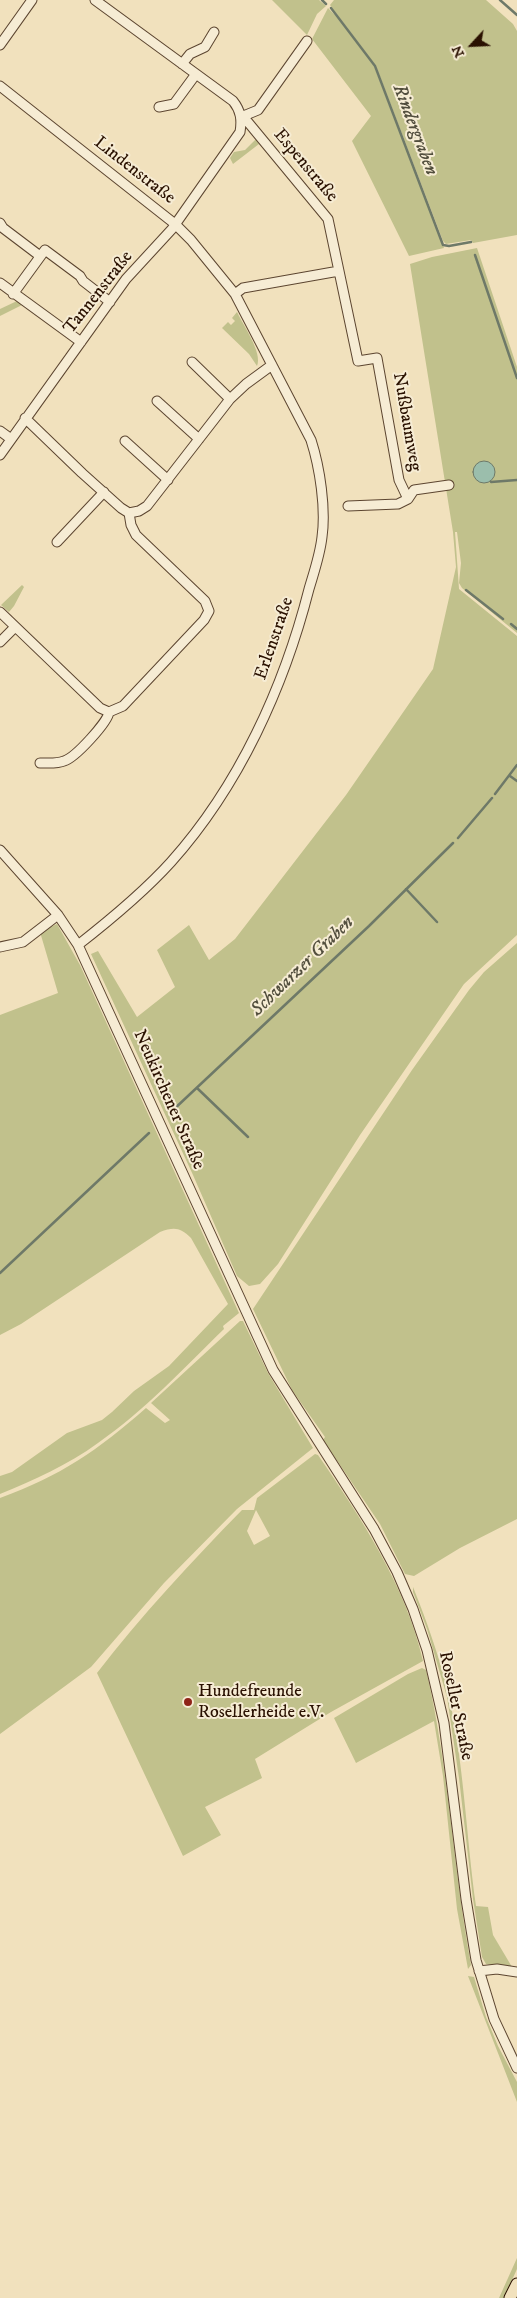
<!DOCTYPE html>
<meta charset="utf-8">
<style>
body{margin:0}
#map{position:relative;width:517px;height:2298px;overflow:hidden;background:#f1e1bd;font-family:"IM FELL DW Pica",serif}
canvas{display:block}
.north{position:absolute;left:447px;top:20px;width:50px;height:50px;-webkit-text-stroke:4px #f6ecd4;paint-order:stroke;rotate:245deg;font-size:14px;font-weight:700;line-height:20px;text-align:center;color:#2a1101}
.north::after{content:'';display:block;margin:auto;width:18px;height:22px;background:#2a1101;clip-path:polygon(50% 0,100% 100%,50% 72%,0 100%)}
</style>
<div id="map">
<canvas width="517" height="2298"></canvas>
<div class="north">N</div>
</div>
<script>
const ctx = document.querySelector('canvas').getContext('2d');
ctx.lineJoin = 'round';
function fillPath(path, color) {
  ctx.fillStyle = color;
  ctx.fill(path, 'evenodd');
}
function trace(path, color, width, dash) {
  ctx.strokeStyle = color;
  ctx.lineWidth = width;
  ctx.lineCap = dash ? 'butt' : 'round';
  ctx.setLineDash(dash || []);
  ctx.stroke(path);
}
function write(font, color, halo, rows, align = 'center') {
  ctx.font = font + ' "IM FELL DW Pica",serif';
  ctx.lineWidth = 4;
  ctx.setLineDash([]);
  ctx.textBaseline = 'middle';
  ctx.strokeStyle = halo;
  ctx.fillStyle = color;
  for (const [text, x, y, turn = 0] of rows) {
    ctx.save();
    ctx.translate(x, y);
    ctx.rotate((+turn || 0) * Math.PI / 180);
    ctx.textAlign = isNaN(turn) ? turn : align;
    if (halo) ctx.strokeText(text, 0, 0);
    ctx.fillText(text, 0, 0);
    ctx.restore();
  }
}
fillPath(new Path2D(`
 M 272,0 L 319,0 L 326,6 L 317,14 L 307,35 Z
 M 334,0 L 486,0 L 513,24 L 517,31 L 517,235 L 473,243 L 471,240 L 446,244 L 443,241 L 376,66 L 330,5 Z
 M 328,8 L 343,23 L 374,66 L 444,248 L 409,256 L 352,141 L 371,116 L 312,39 Z
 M 256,139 L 259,144 L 233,164 L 230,158 L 234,152 L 245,150 Z
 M 477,248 L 517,367 L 517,633 L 462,588 L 459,583 L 461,563 L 457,532 L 455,532 L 459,589 L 517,636 L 517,935 L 464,984 L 360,1135 L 278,1264 L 260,1284 L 249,1286 L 237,1276 L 193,1175 L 91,954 L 98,951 L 137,1017 L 175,987 L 157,950 L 189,925 L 209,960 L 235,939 L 346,795 L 433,669 L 456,567 L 453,532 L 410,264 L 432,257 Z
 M 17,301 L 22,305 L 0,316 L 0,309 Z
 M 237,312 C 243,325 263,353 257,366 L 249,354 L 222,328 L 228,322 L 231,325 L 235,321 L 232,318 Z
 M 22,585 L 24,587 L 14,606 L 9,612 L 1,605 Z
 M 57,924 L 80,965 L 239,1313 L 223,1326 L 224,1329 C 184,1368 144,1411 98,1443 C 68,1465 34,1480 0,1494 L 0,1476 L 12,1472 L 67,1433 L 102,1420 L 112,1412 L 134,1391 L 169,1366 L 228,1304 L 191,1238 C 180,1227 174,1227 160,1232 L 21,1324 L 0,1335 L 0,1015 L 58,993 L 40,932 Z
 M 517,943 L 517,1519 L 460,1548 L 414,1576 L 405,1574 L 380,1524 L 323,1440 L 325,1437 L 292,1390 L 253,1309 L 412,1070 L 469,990 L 484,972 Z
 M 240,1321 L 243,1321 L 268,1373 L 313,1448 L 237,1509 L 164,1583 L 91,1667 L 0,1734 L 0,1498 C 61,1476 98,1450 146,1408 L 165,1423 L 170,1420 L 151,1403 Z
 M 315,1454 L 318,1455 C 361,1518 406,1586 423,1661 L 331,1712 L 255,1759 L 262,1778 L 205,1807 L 221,1835 L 183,1856 L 97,1673 C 141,1616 191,1562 242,1510 L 254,1510 L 257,1498 ZM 256,1510 L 270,1536 L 254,1545 L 247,1531 Z
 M 413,1587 C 427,1622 439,1656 448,1692 C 464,1762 466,1835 476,1906 L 488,1907 L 493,1935 L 512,1967 L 486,1964 L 482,1957 L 473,1899 L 459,1778 L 447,1697 L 427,1629 L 413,1592 Z
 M 422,1668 L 426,1670 L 427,1674 C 449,1770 453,1868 471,1965 L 468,1969 L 457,1909 L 443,1776 L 434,1721 L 356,1763 L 334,1718 L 408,1674 Z
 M 468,1976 L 474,1977 L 486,2017 L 498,2046 L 517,2082 L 517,2102 Z
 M 517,2258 L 517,2269 L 504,2298 L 499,2298 Z`), '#c1c18c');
const water = new Path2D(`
 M473 472a11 11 0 1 1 22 0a11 11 0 1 1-22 0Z`);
fillPath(water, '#9bbeac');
trace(water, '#6e7968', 1);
trace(new Path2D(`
 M 322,0 L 326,4
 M 500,0 L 517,15
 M 331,8 L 375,66 L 443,245 L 449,246 L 471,242
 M 475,255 L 517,378
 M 491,482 L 517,480
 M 466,590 L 503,619
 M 511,624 L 517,629
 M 510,776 L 517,781
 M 495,794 L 517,765
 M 458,838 L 492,798
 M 406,889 L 437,922
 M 197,1088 L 248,1137
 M 172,1111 L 369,926 L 453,843
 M 0,1273 L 149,1133`), '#6e7968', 2.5);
const minor = new Path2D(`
 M 0,45 L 32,0
 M 182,64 L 190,54 L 205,47 L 214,32
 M 0,86 L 175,224 L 191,240 L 235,294 L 311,440 C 320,468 326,509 322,537 C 320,555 314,572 309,589 C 284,687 239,786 171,862 C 143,893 110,920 78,945
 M 159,107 L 174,104 L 196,74
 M 241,117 L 247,121 L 328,219 L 358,361 L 377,358 L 399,480 L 408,499
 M 241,117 L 258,110 L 307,41
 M 0,223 L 3,228 L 40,256
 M 0,283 L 81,342
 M 13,294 L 45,250 L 80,276 L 83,281 L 110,302
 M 235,294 L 243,288 L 339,271
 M 192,362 L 230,399
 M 157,401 L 199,439
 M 25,418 L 82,473 L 121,508 L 129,513
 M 0,431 L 11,439
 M 125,441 L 168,480
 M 0,455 L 126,279 L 172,229 L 240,132 C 242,120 241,111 233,101 L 95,0
 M 348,506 L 398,504 L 408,499 L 414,490 L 449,485
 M 129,513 L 139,511 L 147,506 L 230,399 L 246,384 L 272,365
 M 57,542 L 104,492
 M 0,612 L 100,708 L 109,712 L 123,706 L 204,620 L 209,611 L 205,601 L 136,535 L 131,525 L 129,513
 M 0,642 L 15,627
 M 40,763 C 48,763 57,764 64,761 C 75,758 108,722 109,712
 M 0,850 L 58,915 L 78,945 L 273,1370 L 374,1529 L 397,1572 L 413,1609 L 427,1650 L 444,1723 L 466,1899 L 476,1960 L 494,2019 L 517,2068
 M 0,947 L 23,942 L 58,915
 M 479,1971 L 497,1969 L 517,1972`);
const major = new Path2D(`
 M 510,2298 L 517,2284`);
trace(minor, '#5c4530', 11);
trace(major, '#2a1101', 13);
trace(minor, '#f6ecd4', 9);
trace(major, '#f1e1bd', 11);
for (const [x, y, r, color] of [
 [188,1702,5,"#8f2418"]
]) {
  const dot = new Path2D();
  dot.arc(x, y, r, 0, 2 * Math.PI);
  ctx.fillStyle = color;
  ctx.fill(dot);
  trace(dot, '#f6ecd4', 2);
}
write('18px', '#2a1101', '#f6ecd4', [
 ["Espenstraße",305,166,50],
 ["Lindenstraße",134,171,38],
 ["Tannenstraße",99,293,-52],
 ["Nußbaumweg",406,422,80],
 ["Erlenstraße",275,639,-71],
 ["Neukirchener Straße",168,1100,66],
 ["Roseller Straße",455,1706,78]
]);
write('18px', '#2a1101', '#f6ecd4', [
 ["Hundefreunde",198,1692],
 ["Rosellerheide e.V.",198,1713]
], 'left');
write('italic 19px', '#524e3d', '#f6ecd4', [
 ["Rindergraben",414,130,69],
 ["Schwarzer Graben",303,967,-44]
]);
</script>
